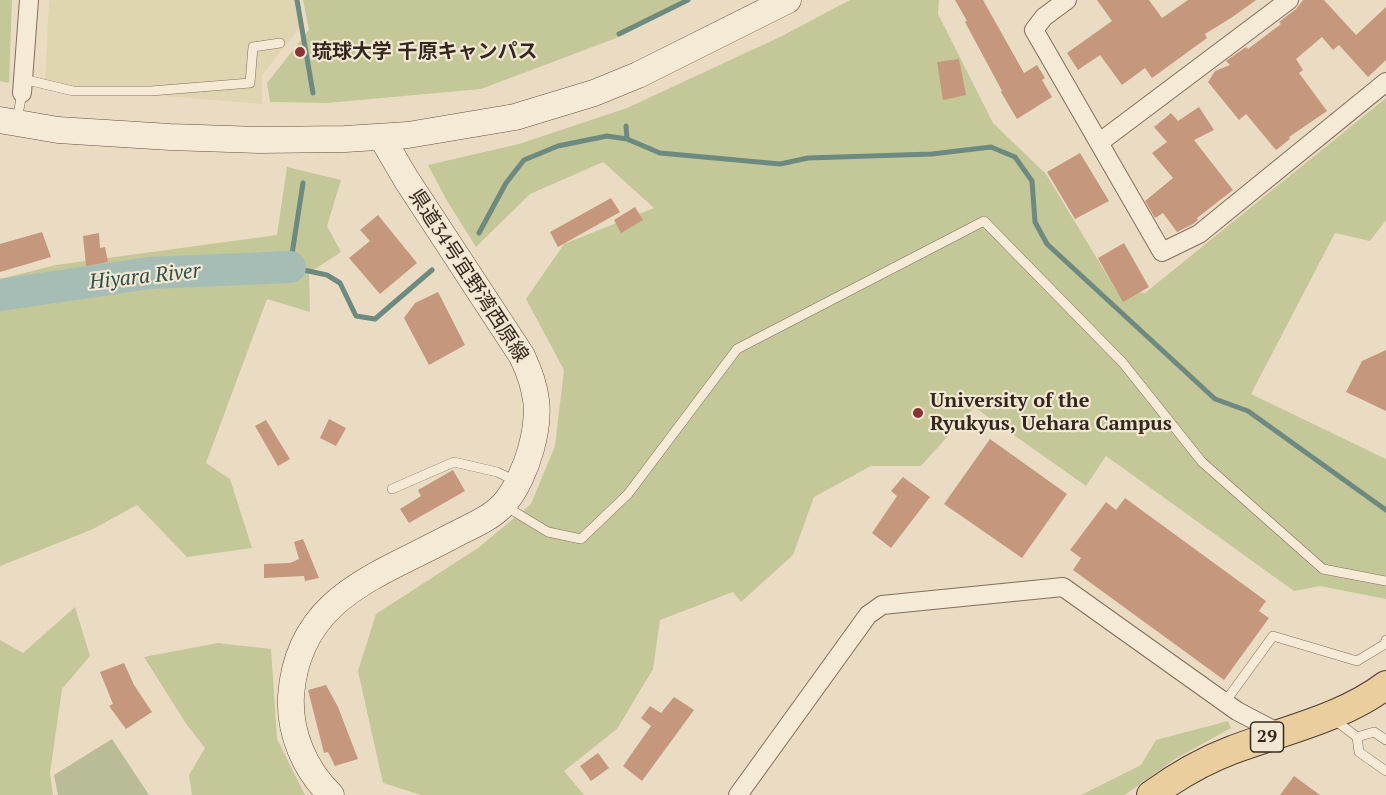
<!DOCTYPE html>
<meta charset="utf-8">
<style>
body{margin:0}
canvas{display:block;background:#eadcc3}
</style>
<canvas width="1386" height="795"></canvas>
<script>
const ctx = document.querySelector('canvas').getContext('2d');
ctx.lineJoin = 'round';
function fillPath(path, color) {
  ctx.fillStyle = color;
  ctx.fill(path, 'evenodd');
}
function trace(path, color, width, dash) {
  ctx.strokeStyle = color;
  ctx.lineWidth = width;
  ctx.lineCap = dash ? 'butt' : 'round';
  ctx.setLineDash(dash || []);
  ctx.stroke(path);
}
function write(font, color, halo, rows, align = 'center') {
  ctx.font = font + ' "PT Serif","Noto Sans JP",serif';
  ctx.lineWidth = 4.5;
  ctx.setLineDash([]);
  ctx.textBaseline = 'middle';
  ctx.strokeStyle = halo;
  ctx.fillStyle = color;
  for (const [text, x, y, turn = 0] of rows) {
    ctx.save();
    ctx.translate(x, y);
    ctx.rotate((+turn || 0) * Math.PI / 180);
    ctx.textAlign = isNaN(turn) ? turn : align;
    if (halo) ctx.strokeText(text, 0, 0);
    ctx.fillText(text, 0, 0);
    ctx.restore();
  }
}
fillPath(new Path2D(`
 M 49,0 L 295,0 L 301,26 L 262,75 L 262,104 L 45,86 Z`), '#dfd5b1');
fillPath(new Path2D(`
 M 0,0 L 12,0 L 9,83 L 0,81 Z
 M 303,0 L 689,0 L 619,37 L 481,89 L 327,103 L 270,102 L 267,83 L 309,30 Z
 M 850,0 L 939,0 L 938,14 L 993,123 L 1046,174 L 1116,290 L 1145,293 L 1386,98 L 1386,220 L 1370,241 L 1335,233 L 1251,394 L 1386,459 L 1386,599 L 1320,586 L 1294,591 L 1106,456 L 1086,486 L 974,407 L 921,466 L 871,466 L 814,497 L 793,555 L 741,602 L 733,592 L 660,620 L 653,669 L 617,729 L 564,771 L 584,795 L 421,795 L 383,783 L 358,671 L 376,614 L 478,548 L 531,504 L 555,446 L 564,370 L 526,299 L 564,244 L 654,208 L 603,162 L 530,194 L 476,247 L 446,199 L 428,165 L 519,144 L 627,108 L 782,36 Z
 M 287,167 L 341,180 L 327,226 L 341,252 L 309,273 L 310,312 L 267,299 L 206,463 L 230,479 L 252,548 L 187,557 L 137,505 L 93,529 L 0,566 L 0,279 L 56,265 L 277,235 Z
 M 75,607 L 90,656 L 62,689 L 50,773 L 53,795 L 0,795 L 0,640 L 23,653 Z
 M 218,643 L 271,649 L 277,739 L 305,795 L 192,795 L 189,775 L 205,748 L 187,725 L 144,657 Z
 M 1228,721 L 1231,728 L 1175,759 L 1125,795 L 1081,795 L 1141,765 L 1156,740 Z`), '#c4c798');
fillPath(new Path2D(`
 M 112,739 L 149,795 L 58,795 L 54,775 Z`), '#babc97');
trace(new Path2D(`
 M 297,0 L 313,93
 M 619,34 L 688,0
 M 626,126 L 627,139
 M 303,183 L 290,267 L 327,275 L 340,283 L 356,316 L 375,319 L 432,270
 M 479,233 L 506,183 L 524,160 L 558,146 L 607,136 L 627,139 L 660,153 L 780,164 L 808,158 L 932,154 L 991,147 L 1015,157 L 1032,181 L 1035,222 L 1047,244 L 1215,399 L 1248,411 L 1386,510`), '#6d8a81', 5);
trace(new Path2D(`
 M 0,295 L 150,273 L 290,267`), '#a5bdb5', 32);
fillPath(new Path2D(`
 M 955,0 L 983,0 L 1024,73 L 1037,65 L 1045,78 L 1042,80 L 1052,97 L 1017,119 L 1001,92 L 1002,91 L 965,22 L 967,21 Z
 M 1097,0 L 1149,0 L 1162,18 L 1188,0 L 1256,0 L 1231,18 L 1205,34 L 1207,38 L 1152,78 L 1145,68 L 1122,85 L 1100,55 L 1078,70 L 1067,53 L 1112,21 Z
 M 1303,0 L 1324,0 L 1356,35 L 1386,7 L 1386,60 L 1368,77 L 1339,45 L 1333,50 L 1322,37 L 1296,59 L 1303,70 L 1299,73 L 1327,111 L 1289,137 L 1290,139 L 1276,150 L 1246,114 L 1239,120 L 1208,82 L 1215,71 L 1230,65 L 1226,61 L 1246,47 L 1248,49 L 1281,24 L 1279,22 L 1296,9 Z
 M 959,59 L 966,95 L 943,100 L 937,62 Z
 M 1199,107 L 1214,130 L 1194,140 L 1233,190 L 1197,218 L 1198,220 L 1193,224 L 1177,232 L 1163,213 L 1155,218 L 1145,201 L 1173,178 L 1152,153 L 1167,142 L 1154,127 L 1171,113 L 1178,121 Z
 M 1080,153 L 1109,201 L 1075,219 L 1047,172 Z
 M 611,198 L 620,212 L 558,247 L 550,232 Z
 M 635,207 L 643,220 L 621,233 L 614,220 Z
 M 378,215 L 417,263 L 380,294 L 349,258 L 370,241 L 360,230 Z
 M 42,232 L 51,257 L 0,272 L 0,244 Z
 M 99,233 L 100,248 L 105,247 L 108,262 L 86,266 L 83,236 Z
 M 1124,243 L 1149,287 L 1123,302 L 1098,258 Z
 M 438,292 L 465,345 L 429,365 L 404,318 L 415,303 Z
 M 1386,350 L 1386,411 L 1346,392 L 1362,361 Z
 M 329,419 L 346,428 L 336,446 L 320,438 Z
 M 266,420 L 290,459 L 278,466 L 255,426 Z
 M 990,439 L 1067,494 L 1022,558 L 944,504 Z
 M 453,470 L 465,491 L 409,523 L 400,509 L 421,496 L 418,490 Z
 M 903,477 L 930,497 L 891,548 L 872,533 L 897,496 L 891,491 Z
 M 1125,498 L 1266,601 L 1259,611 L 1269,618 L 1224,680 L 1073,570 L 1081,558 L 1070,550 L 1106,502 L 1116,510 Z
 M 303,539 L 319,578 L 305,581 L 304,576 L 264,578 L 264,564 L 290,563 L 299,559 L 294,542 Z
 M 124,663 L 134,685 L 152,712 L 126,729 L 109,706 L 113,704 L 100,672 Z
 M 326,685 L 338,707 L 358,759 L 335,766 L 328,752 L 324,753 L 308,690 Z
 M 674,697 L 694,710 L 642,781 L 623,766 L 651,726 L 641,718 L 650,706 L 661,713 Z
 M 598,753 L 609,768 L 591,781 L 580,766 Z
 M 1294,776 L 1320,795 L 1280,795 Z`), '#c5977c');
const lane = new Path2D(`
 M 23,79 L 73,91 L 151,91 L 250,83 L 253,47 L 280,43
 M 17,120 L 22,93
 M 392,489 L 454,462 L 497,472 L 516,481
 M 505,506 L 548,532 L 581,539 L 628,494 L 737,349 L 984,221 L 1123,363 L 1202,462 L 1323,569 L 1386,581
 M 1225,702 L 1273,636 L 1357,661 L 1385,644 L 1386,640
 M 1332,718 L 1357,737 L 1374,732 L 1386,740
 M 1357,737 L 1359,752 L 1386,771`);
const street = new Path2D(`
 M 1067,0 L 1044,17 L 1034,30 L 1162,252 L 1199,234 L 1386,82
 M 22,93 L 29,0
 M 1100,142 L 1289,0
 M 738,795 L 868,615 L 882,605 L 1063,587 L 1237,711 L 1279,733`);
const secondary = new Path2D(`
 M 0,120 L 58,130 L 170,137 L 259,140 L 345,139 L 408,135 L 515,117 L 594,93 L 638,75 L 788,0
 M 331,795 C 305,770 289,733 291,696 C 298,597 378,576 452,536 C 469,527 490,519 503,505 C 516,491 526,467 531,449 C 541,413 538,390 522,356 L 406,179 L 382,138`);
const primary = new Path2D(`
 M 1151,795 C 1177,776 1203,761 1232,750 C 1282,731 1343,718 1386,685`);
trace(lane, '#826e5c', 10);
trace(street, '#826e5c', 20);
trace(secondary, '#64503f', 27);
trace(primary, '#503d30', 30);
trace(lane, '#f5ead6', 9);
trace(street, '#f5ead6', 18);
trace(secondary, '#f5ead6', 26);
trace(primary, '#eace9e', 28);
for (const [x, y, r, color] of [
 [300,52,6,"#8c3136"],
 [918,413,6,"#8c3136"]
]) {
  const dot = new Path2D();
  dot.arc(x, y, r, 0, 2 * Math.PI);
  ctx.fillStyle = color;
  ctx.fill(dot);
  trace(dot, '#f2e7d2', 2);
}
for (const [x, y, w] of [
 [1267,737,33]
]) {
  const box = new Path2D();
  box.roundRect(x - w / 2, y - 15, w, 30, 4.5);
  ctx.fillStyle = '#f2e7d2';
  ctx.fill(box);
  trace(box, '#34281e', 1.5);
}
write('bold 18px', '#34281e', null, [
 ["29",1267,737]
]);
write('bold 20px', '#34281e', '#f2e7d2', [
 ["琉球大学 千原キャンパス",312,52],
 ["University of the",930,401],
 ["Ryukyus, Uehara Campus",930,424]
], 'left');
write('20px', '#34281e', '#f2e7d2', [
 ["県道34号宜野湾西原線",468,276,57]
]);
write('italic 21px', '#2f524e', '#f2e7d2', [
 ["Hiyara River",145,277,-6]
]);
</script>
